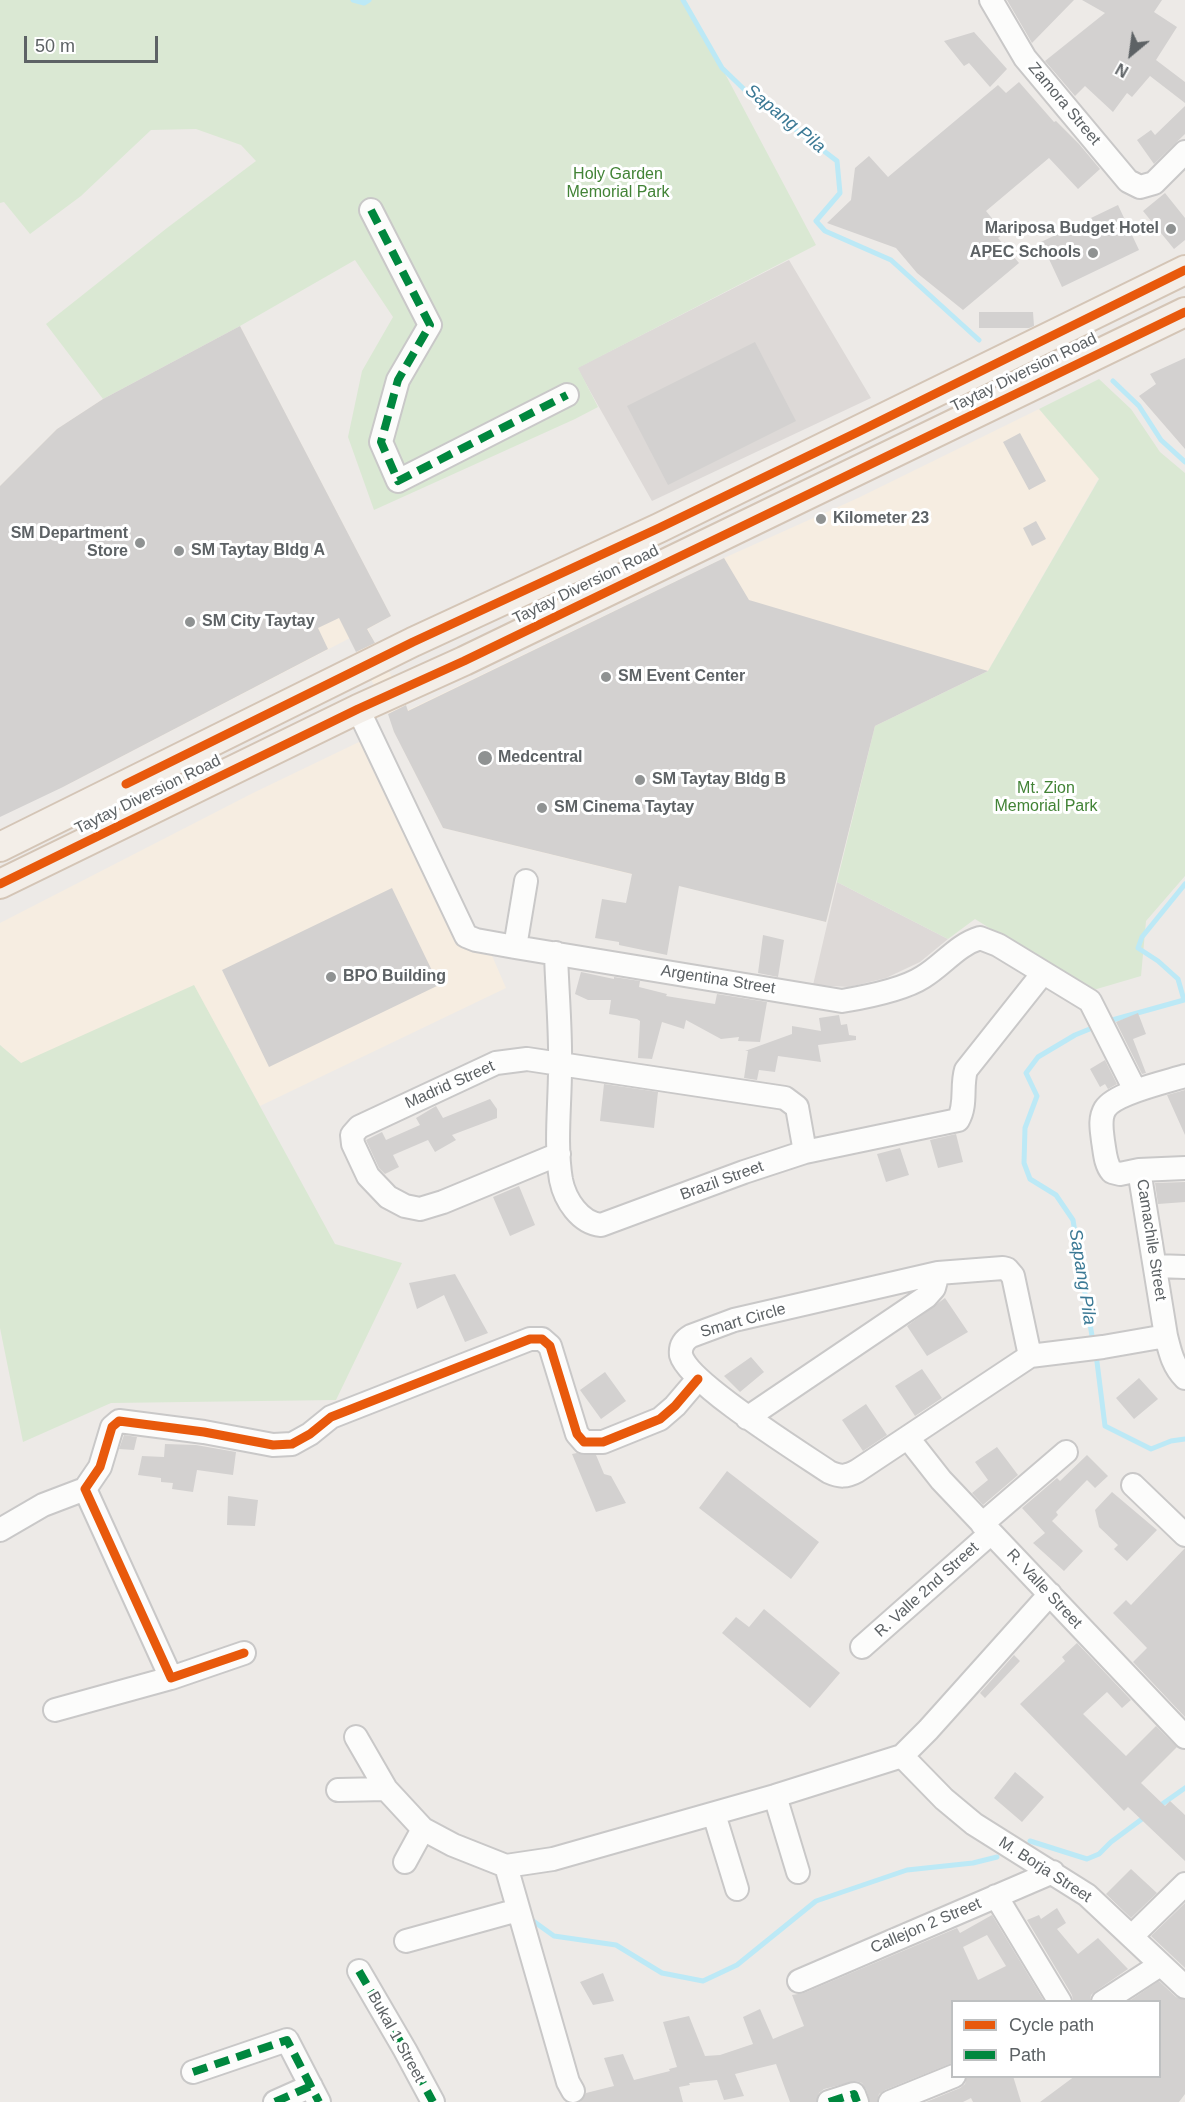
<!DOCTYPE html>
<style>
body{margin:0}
#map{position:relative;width:1185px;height:2102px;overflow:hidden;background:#edeae7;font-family:Helvetica,sans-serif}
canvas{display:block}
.legend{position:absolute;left:951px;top:2000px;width:210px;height:78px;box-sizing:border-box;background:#fff;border:2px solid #bec0c1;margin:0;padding:8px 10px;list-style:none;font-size:18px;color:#5d6265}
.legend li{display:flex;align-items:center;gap:12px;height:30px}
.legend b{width:30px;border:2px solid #bec0c1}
.north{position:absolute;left:1101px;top:24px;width:60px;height:60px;-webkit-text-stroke:4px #fff;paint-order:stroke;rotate:209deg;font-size:16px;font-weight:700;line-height:24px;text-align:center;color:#5d6265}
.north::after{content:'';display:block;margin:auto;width:21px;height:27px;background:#5d6265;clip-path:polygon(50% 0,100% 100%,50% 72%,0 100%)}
.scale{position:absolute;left:24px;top:36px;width:134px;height:27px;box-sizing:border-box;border:3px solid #5d6265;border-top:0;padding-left:8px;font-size:18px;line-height:21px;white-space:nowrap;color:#5d6265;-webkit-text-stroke:4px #fff;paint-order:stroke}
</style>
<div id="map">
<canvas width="1185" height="2102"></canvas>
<ul class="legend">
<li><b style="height:8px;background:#e8590c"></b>Cycle path</li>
<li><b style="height:8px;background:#00873e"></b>Path</li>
</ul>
<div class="north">N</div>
<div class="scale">50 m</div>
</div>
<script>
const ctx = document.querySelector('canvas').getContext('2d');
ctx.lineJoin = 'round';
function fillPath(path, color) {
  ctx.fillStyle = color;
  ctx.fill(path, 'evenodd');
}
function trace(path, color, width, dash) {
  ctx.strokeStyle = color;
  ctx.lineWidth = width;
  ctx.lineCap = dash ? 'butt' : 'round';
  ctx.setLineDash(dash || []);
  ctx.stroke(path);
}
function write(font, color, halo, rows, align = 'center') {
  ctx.font = font + ' Helvetica,sans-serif';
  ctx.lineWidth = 6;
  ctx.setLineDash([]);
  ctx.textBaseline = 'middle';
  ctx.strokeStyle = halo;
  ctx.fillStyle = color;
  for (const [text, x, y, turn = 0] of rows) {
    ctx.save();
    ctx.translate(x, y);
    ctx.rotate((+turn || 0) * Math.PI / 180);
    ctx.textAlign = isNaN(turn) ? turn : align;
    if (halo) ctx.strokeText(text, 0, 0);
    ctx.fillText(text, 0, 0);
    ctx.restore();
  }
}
fillPath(new Path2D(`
 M 240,326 L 391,616 L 368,629 L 408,710 L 724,558 L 858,498 L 1039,409 L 1099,478 L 988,671 L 875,726 L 826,922 L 443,828 L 394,732 L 391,719 L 350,638 L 63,787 L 0,486 L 57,429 L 103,399 Z
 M 361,741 L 462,947 L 490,951 L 506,988 L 260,1106 L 228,1047 L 84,1116 L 0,1045 L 0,923 L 253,793 Z`), '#f6ede1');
fillPath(new Path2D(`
 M 789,260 L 871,398 L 652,501 L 577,368 Z
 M 837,882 L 948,939 L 920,962 L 886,978 L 849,987 L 813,985 Z`), '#ddd9d7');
fillPath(new Path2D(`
 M 0,0 L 683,0 L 722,68 L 816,245 L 578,368 L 598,407 L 575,419 L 374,510 L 348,437 L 362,371 L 393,317 L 355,260 L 240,326 L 103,399 L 46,324 L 167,228 L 256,161 L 241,145 L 196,129 L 151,130 L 81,196 L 30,234 L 4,202 L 0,203 Z
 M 1099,379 L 1131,409 L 1160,452 L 1185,473 L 1185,876 L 1146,921 L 1141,976 L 1090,991 L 975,919 L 948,939 L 837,882 L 875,726 L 988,671 L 1099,479 L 1039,409 Z
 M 194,985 L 335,1244 L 402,1263 L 336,1400 L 111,1403 L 23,1442 L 0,1328 L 0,1045 L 21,1063 Z`), '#dae8d3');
trace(new Path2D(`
 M 353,0 L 364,3 L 369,0
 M 683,0 L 722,68 L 749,94 L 837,161 L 840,193 L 816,221 L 825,231 L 891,260 L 979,340
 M 1113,381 L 1139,406 L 1161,440 L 1185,462
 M 1105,1022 L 1184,1000 L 1178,979 L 1158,961 L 1138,948 L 1142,937 L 1185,884
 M 1093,1342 L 1073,1220 L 1056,1195 L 1030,1179 L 1024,1163 L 1025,1128 L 1037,1096 L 1026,1073 L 1038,1057 L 1075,1035 L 1097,1026
 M 1096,1354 L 1105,1426 L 1151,1449 L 1171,1441 L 1185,1439
 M 1158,1807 L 1185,1788
 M 1030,1841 L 1087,1859 L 1099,1854 L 1111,1842 L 1146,1816
 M 529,1918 L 554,1936 L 616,1945 L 662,1973 L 703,1981 L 737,1965 L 816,1901 L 907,1870 L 973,1863 L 997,1857`), '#bce9f6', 5);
fillPath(new Path2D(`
 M 1007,0 L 1074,0 L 1032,43 Z
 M 1082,0 L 1162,0 L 1154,12 L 1177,27 L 1156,60 L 1185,82 L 1185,103 L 1150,76 L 1132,97 L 1127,93 L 1113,112 L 1085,86 L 1075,96 L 1045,61 L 1105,13 Z
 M 974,32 L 1007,69 L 990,87 L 969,63 L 964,66 L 944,41 Z
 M 1019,82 L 1054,122 L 1056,121 L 1079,144 L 1100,169 L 1078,189 L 1049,158 L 986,211 L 1004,233 L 998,238 L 1019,263 L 963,310 L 917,273 L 896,248 L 827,223 L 851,200 L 855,168 L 869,156 L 888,177 L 998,85 L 1006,93 Z
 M 1185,106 L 1185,134 L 1154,164 L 1137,140 L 1151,130 L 1155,135 Z
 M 1165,193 L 1185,218 L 1185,240 L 1174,249 L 1143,211 Z
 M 1118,205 L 1139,250 L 1062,287 L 1041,242 Z
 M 979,312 L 1033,312 L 1034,326 L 1029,328 L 979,328 Z
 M 240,326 L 391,616 L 367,629 L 375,643 L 356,652 L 339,618 L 318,628 L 328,649 L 63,787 L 0,817 L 0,486 L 57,429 L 103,399 Z
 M 755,342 L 796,421 L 668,485 L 627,406 Z
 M 1185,358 L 1185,449 L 1139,396 L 1156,384 L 1150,374 Z
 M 1020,433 L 1046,481 L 1029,490 L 1003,442 Z
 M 1036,521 L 1046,539 L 1032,546 L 1023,528 Z
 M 724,558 L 749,600 L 988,671 L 875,726 L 826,922 L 679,886 L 667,955 L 619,945 L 619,942 L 595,938 L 602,899 L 626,903 L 632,874 L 443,828 L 394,732 L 388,714 L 406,705 L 408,711 Z
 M 392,888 L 439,985 L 269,1067 L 222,970 Z
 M 763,935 L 784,940 L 778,977 L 758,973 Z
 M 581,972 L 614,979 L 614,977 L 640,981 L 639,987 L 667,994 L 666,996 L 715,1004 L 717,994 L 767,1002 L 760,1042 L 738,1041 L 739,1037 L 721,1039 L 686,1020 L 684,1029 L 662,1022 L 652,1059 L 638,1058 L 640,1021 L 637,1019 L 609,1014 L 611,1000 L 588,1000 L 575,994 Z
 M 1138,1013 L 1146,1034 L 1133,1039 L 1146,1073 L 1142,1074 L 1116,1022 Z
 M 839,1015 L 841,1025 L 847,1024 L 849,1035 L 856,1036 L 856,1040 L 818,1045 L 821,1062 L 778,1056 L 775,1072 L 759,1070 L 757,1080 L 744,1078 L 748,1051 L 745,1051 L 792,1034 L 792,1026 L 821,1031 L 819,1018 Z
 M 1105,1060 L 1117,1084 L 1108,1089 L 1105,1084 L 1100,1087 L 1090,1069 Z
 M 604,1084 L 658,1092 L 654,1128 L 600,1121 Z
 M 1185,1090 L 1185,1135 L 1167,1095 Z
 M 490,1099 L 497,1109 L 497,1118 L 452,1135 L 456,1140 L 435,1152 L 428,1140 L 393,1155 L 399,1167 L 385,1174 L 379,1168 L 366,1140 L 382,1132 L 386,1140 L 420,1125 L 416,1118 L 436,1106 L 443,1118 Z
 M 956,1134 L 963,1162 L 938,1168 L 930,1140 Z
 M 900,1148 L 909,1175 L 886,1182 L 877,1154 Z
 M 1185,1182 L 1185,1202 L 1158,1204 L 1155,1183 Z
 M 519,1186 L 535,1225 L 510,1236 L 493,1197 Z
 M 455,1274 L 488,1333 L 465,1342 L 444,1295 L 417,1309 L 409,1283 Z
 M 945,1298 L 968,1332 L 927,1356 L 907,1326 Z
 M 751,1357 L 764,1372 L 740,1392 L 724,1376 Z
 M 922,1369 L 942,1398 L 915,1416 L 895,1386 Z
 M 605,1372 L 626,1401 L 601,1419 L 580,1390 Z
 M 1139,1378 L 1158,1399 L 1134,1419 L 1116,1398 Z
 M 866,1404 L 887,1435 L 863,1451 L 842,1420 Z
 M 124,1435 L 137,1437 L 134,1450 L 119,1449 Z
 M 165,1444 L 196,1445 L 236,1452 L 233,1475 L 197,1470 L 193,1492 L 172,1489 L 173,1483 L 161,1482 L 161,1478 L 138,1475 L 142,1456 L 164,1457 Z
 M 997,1447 L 1018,1475 L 983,1505 L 972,1493 L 988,1480 L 975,1462 Z
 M 577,1453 L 584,1455 L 596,1455 L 604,1474 L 611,1476 L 626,1503 L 596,1512 L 572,1454 Z
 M 1087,1455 L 1108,1476 L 1095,1488 L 1087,1480 L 1056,1512 L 1058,1515 L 1052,1521 L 1083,1551 L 1064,1571 L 1033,1543 L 1045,1533 L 1022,1508 L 1057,1478 L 1060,1481 Z
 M 727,1471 L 819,1542 L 791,1579 L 699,1508 Z
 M 1112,1492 L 1157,1530 L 1127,1561 L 1114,1549 L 1118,1545 L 1099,1527 L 1095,1510 Z
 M 228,1496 L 258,1500 L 255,1526 L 227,1525 Z
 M 1185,1548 L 1185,1717 L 1133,1662 L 1147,1648 L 1113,1613 L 1126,1600 L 1131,1605 Z
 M 764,1609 L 840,1673 L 810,1708 L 722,1633 L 736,1617 L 749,1627 Z
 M 1077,1643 L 1131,1700 L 1122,1708 L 1107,1692 L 1083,1714 L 1126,1756 L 1156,1726 L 1177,1747 L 1141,1783 L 1165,1806 L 1170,1801 L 1185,1815 L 1185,1861 L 1128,1807 L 1124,1811 L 1020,1704 L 1065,1661 L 1062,1657 Z
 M 1014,1655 L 1020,1661 L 985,1698 L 980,1693 Z
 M 1015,1772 L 1044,1797 L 1022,1822 L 994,1798 Z
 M 1131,1869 L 1157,1893 L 1131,1918 L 1106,1894 Z
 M 1185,1903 L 1185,1968 L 1151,1936 Z
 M 1057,1908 L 1066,1923 L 1057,1929 L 1078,1954 L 1098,1938 L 1128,1969 L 1096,1991 L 1091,1995 L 1090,2001 L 1073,2001 L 1072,1995 L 1027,1920 L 1039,1915 L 1041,1919 Z
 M 992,1915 L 1044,2001 L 952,2001 L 952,2063 L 885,2090 L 879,2094 L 877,2102 L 870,2102 L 866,2089 L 862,2083 L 856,2081 L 824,2089 L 819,2093 L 816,2102 L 790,2102 L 776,2064 L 735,2074 L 744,2096 L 724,2100 L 717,2080 L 689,2083 L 690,2085 L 679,2087 L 683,2102 L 580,2102 L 586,2093 L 614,2086 L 604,2058 L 623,2054 L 634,2080 L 670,2071 L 669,2069 L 677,2067 L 663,2022 L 689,2016 L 705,2056 L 720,2055 L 753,2044 L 743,2017 L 760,2009 L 773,2039 L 804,2026 L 792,1995 L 804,1993 L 957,1928 L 960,1933 ZM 987,1935 L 1006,1966 L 978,1980 L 963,1947 Z
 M 603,1973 L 614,2001 L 593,2005 L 580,1982 Z
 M 1159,1981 L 1176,1997 L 1185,2000 L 1185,2094 L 1179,2102 L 1040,2102 L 1075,2076 L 1160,2076 L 1160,2001 L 1129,2001 Z
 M 967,2076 L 1013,2076 L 1021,2102 L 973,2102 L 971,2098 L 963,2102 L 926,2102 L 960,2088 L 965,2084 Z`), '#d3d1d0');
const minor = new Path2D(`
 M 991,0 L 1025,58 L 1128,181 L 1140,187 L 1154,183 L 1185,152
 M 371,210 L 430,325 L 398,380 L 381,442 L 398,481 L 567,395
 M 358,709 L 466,936 L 476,940 L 515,947 L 842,1001 C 866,997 903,990 923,977 C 943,965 957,945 980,938 L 998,945 L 1090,1001 L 1135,1090
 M 515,947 L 526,881
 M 556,953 C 557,991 561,1030 560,1069 C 560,1105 555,1144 561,1180 C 565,1200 580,1223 601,1225 L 744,1172 L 805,1152 L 958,1120 C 967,1105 961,1086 966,1070 L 1043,973
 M 1185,1076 C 1166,1082 1115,1093 1105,1109 C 1099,1119 1102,1131 1103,1141 C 1105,1152 1105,1164 1112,1172 L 1120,1174 L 1139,1170 L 1185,1168
 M 559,1154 L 443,1202 L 420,1209 L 405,1206 L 388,1197 L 368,1176 L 353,1144 L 352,1135 L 359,1127 L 496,1063 L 527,1059 L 785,1098 L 797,1107 L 805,1152
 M 1139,1170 L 1166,1336 C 1170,1352 1173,1366 1185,1378
 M 1155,1266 L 1185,1267
 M 1030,1356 L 1013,1276 L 1007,1269 L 1003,1268 L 938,1273 L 734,1320 L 691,1336 C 684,1340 680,1346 681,1355 C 688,1383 801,1453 829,1472 C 840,1477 846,1477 857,1471 L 1030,1356 L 1103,1347 L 1166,1336
 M 747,1418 L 926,1297 L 934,1288 L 938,1273
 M 908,1438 L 941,1480 L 1185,1737
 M 1133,1485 L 1185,1535
 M 982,1524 L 1066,1452
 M 0,1530 L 43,1505 L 85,1489
 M 862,1647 L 991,1533
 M 244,1653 L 171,1678 L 85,1489 L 100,1467 L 112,1427 L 119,1421 L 204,1432 L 273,1445 L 292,1444 L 310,1434 L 331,1417 L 530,1339 L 542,1339 L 550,1346 L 577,1434 L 584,1442 L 603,1442 L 660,1419 L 675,1406 L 698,1379
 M 55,1710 L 171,1678
 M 356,1737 L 386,1789 L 423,1829 L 453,1845 L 506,1866 L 553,1859 L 775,1796 L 902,1756 L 928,1730 L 1050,1594
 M 902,1756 L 944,1799 L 974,1824 L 1087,1895 L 1185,1987
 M 338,1790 L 386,1789
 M 775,1796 L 798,1872
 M 714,1814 L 737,1889
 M 405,1862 L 423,1829
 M 506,1866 L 568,2082 L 573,2091
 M 996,1896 L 1060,2002
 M 1132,1936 L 1185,1884
 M 406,1941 L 518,1910
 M 359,1971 L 405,2050 L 433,2102
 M 799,1981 L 1053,1872
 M 1103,2002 L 1160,1965
 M 193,2072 L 287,2040 L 319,2102
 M 275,2102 L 311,2086
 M 829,2102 L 854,2094 L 857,2102
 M 890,2102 L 954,2076`);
const major = new Path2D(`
 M 0,847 L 413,642 L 659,528 L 1185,270
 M 0,884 L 358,709 L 464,661 L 1185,312`);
trace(minor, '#c9c8c8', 26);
trace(major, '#d4c5b6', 32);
trace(minor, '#fcfcfb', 22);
trace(major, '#f3eee8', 28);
trace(new Path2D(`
 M 371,210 L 430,325 L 398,380 L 381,442 L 398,481 L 567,395
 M 359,1971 L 405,2050 L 433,2102
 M 193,2072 L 287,2040 L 319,2102
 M 275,2102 L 311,2086
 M 829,2102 L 854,2094 L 857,2102`), '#00873e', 8, [15, 8]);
trace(new Path2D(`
 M 126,784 L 413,642 L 659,528 L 858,432 L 1185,270
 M 0,884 L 358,709 L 464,661 L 1185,312
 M 244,1653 L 171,1678 L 85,1489 L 100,1467 L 112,1427 L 119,1421 L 204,1432 L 273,1445 L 292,1444 L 310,1434 L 331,1417 L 530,1339 L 542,1339 L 550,1346 L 577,1434 L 584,1442 L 603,1442 L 660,1419 L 675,1406 L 698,1379`), '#e8590c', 9);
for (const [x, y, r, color] of [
 [1171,229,6,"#8f9292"],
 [1093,253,6,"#8f9292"],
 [821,519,6,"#8f9292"],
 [140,543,6,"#8f9292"],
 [179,551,6,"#8f9292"],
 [190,622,6,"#8f9292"],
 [606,677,6,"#8f9292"],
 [485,758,8,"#8f9292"],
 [640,780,6,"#8f9292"],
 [542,808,6,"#8f9292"],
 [331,977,6,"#8f9292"]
]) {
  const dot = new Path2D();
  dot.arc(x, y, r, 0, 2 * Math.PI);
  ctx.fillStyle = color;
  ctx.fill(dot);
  trace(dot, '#fff', 2);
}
write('16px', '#5d6265', '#fff', [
 ["Zamora Street",1064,104,50],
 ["Taytay Diversion Road",1024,373,-26],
 ["Taytay Diversion Road",586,585,-26],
 ["Taytay Diversion Road",148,795,-26],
 ["Argentina Street",718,980,9],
 ["Madrid Street",450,1085,-24],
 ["Brazil Street",722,1181,-20],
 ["Camachile Street",1151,1240,81],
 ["Smart Circle",743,1321,-16],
 ["R. Valle Street",1044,1589,47],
 ["R. Valle 2nd Street",927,1590,-42],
 ["M. Borja Street",1045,1870,33],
 ["Callejon 2 Street",926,1926,-23],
 ["Bukal 1 Street",396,2037,61]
]);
write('16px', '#428336', '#fff', [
 ["Holy Garden",618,175],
 ["Memorial Park",618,193],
 ["Mt. Zion",1046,789],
 ["Memorial Park",1046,807]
]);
write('bold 16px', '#5d6265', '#fff', [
 ["Mariposa Budget Hotel",1159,229,"right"],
 ["APEC Schools",1081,253,"right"],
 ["Kilometer 23",833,519],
 ["SM Department",128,534,"right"],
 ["Store",128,552,"right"],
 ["SM Taytay Bldg A",191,551],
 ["SM City Taytay",202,622],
 ["SM Event Center",618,677],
 ["Medcentral",498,758],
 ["SM Taytay Bldg B",652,780],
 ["SM Cinema Taytay",554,808],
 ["BPO Building",343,977]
], 'left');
write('italic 18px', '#3b7995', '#fff', [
 ["Sapang Pila",785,119,39],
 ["Sapang Pila",1082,1277,81]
]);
</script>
